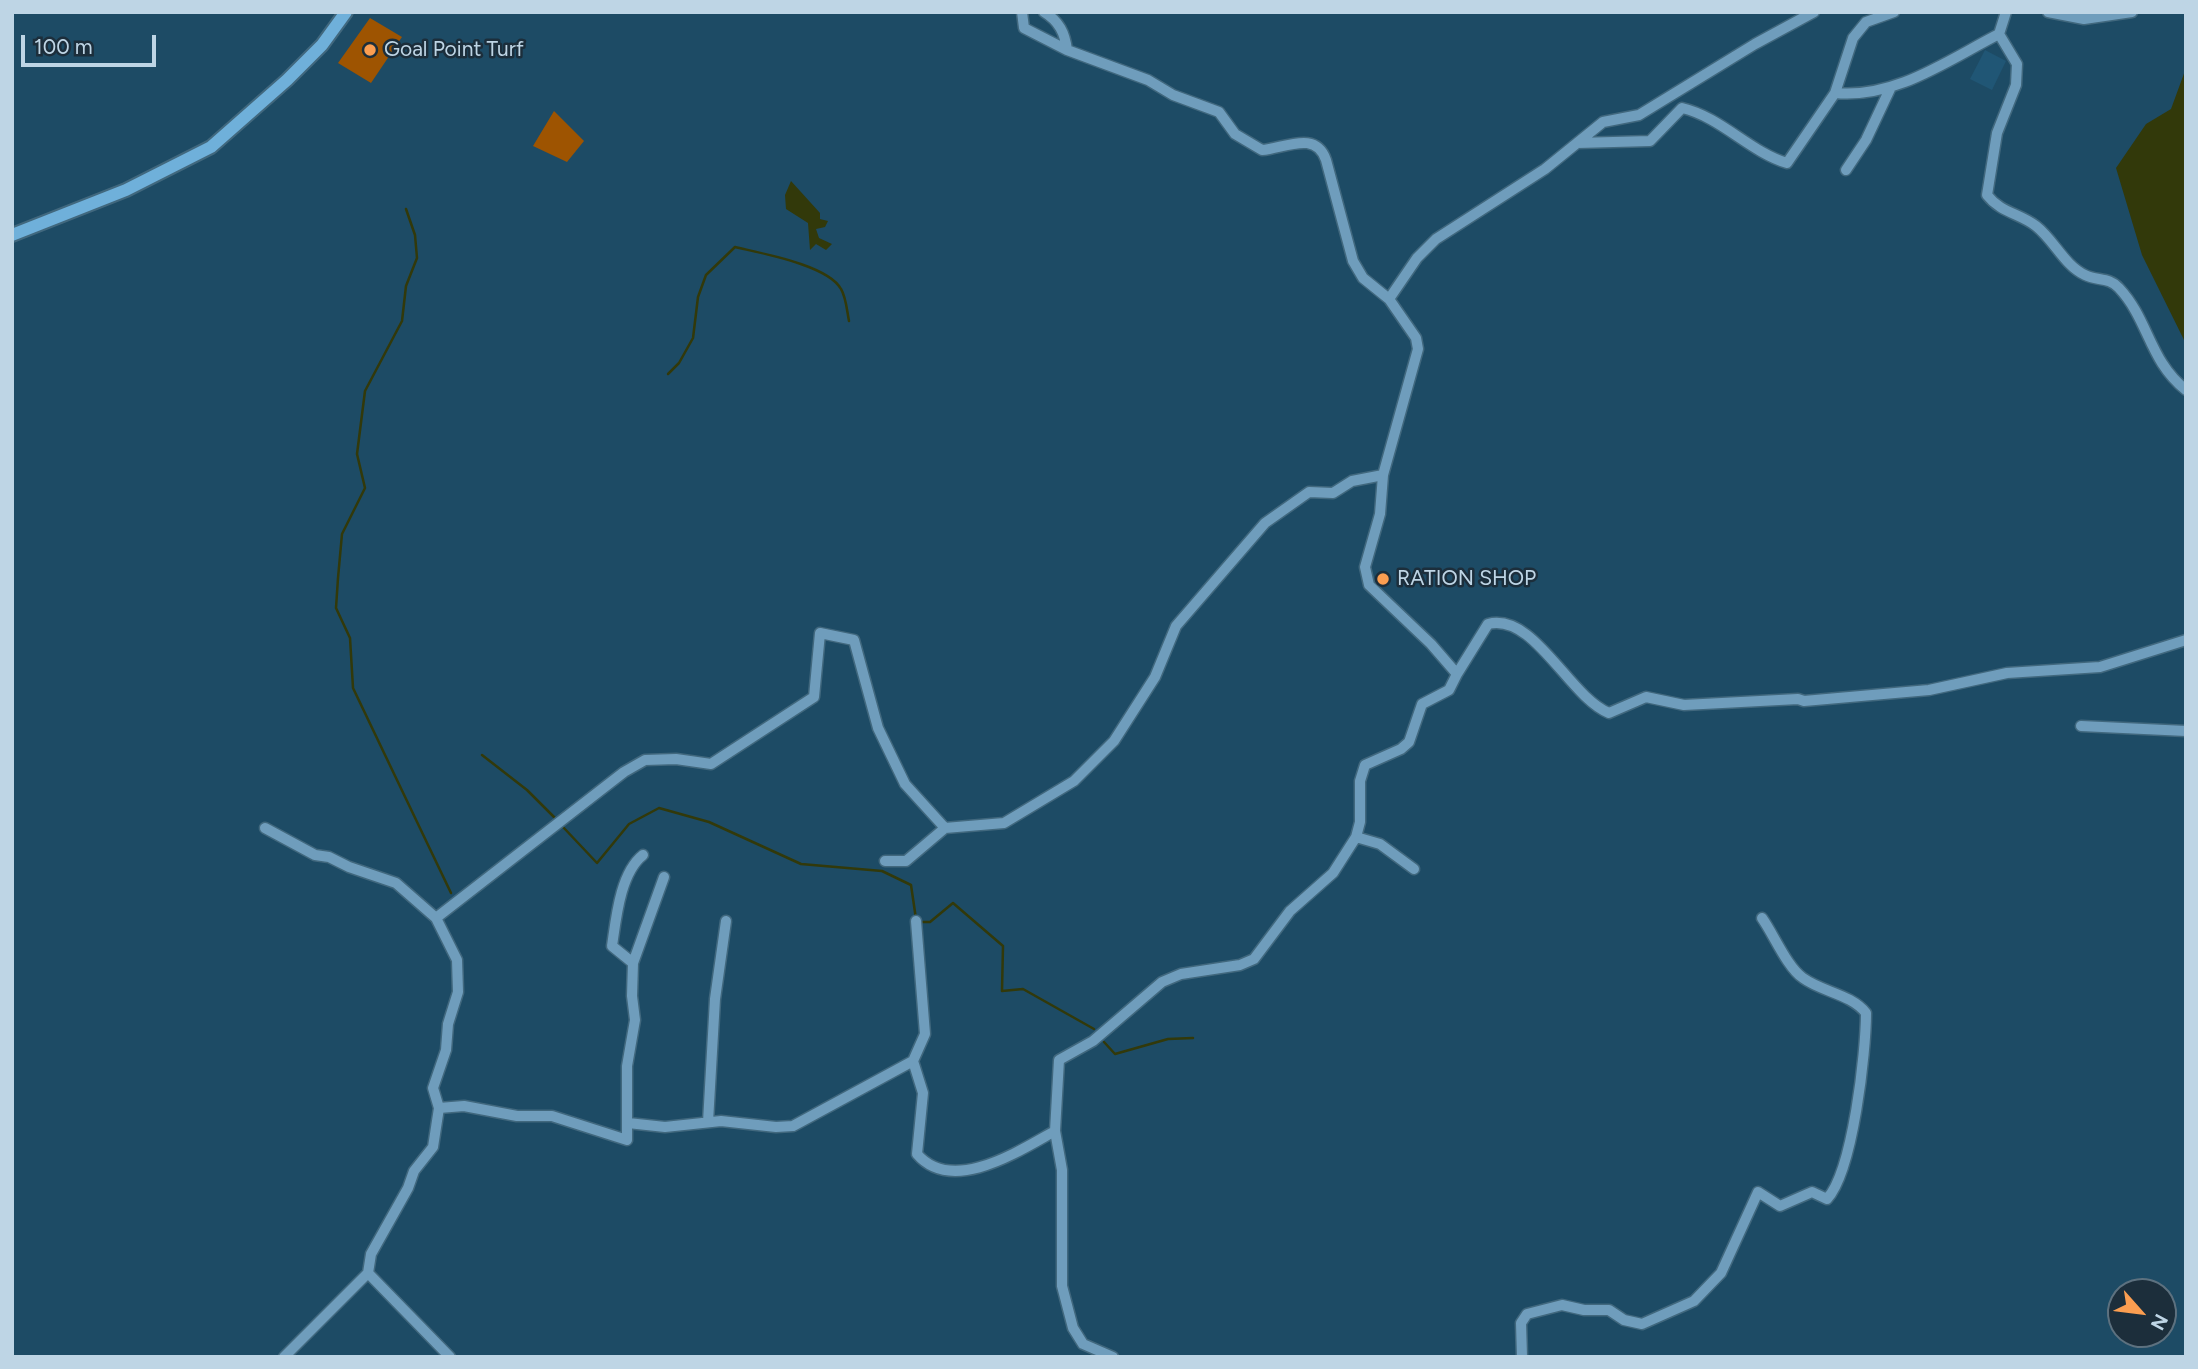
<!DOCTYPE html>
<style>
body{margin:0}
#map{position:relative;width:2198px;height:1369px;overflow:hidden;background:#1d4b65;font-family:Figtree,sans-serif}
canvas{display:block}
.frame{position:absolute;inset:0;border:14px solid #bed5e5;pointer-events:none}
.north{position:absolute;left:2107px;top:1278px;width:70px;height:70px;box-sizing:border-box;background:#1c2e3b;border:2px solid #5d717f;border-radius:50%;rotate:118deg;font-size:19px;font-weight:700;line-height:28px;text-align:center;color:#bed5e5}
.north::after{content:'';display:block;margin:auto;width:24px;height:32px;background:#fb9e51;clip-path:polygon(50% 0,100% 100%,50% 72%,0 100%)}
.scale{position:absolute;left:21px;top:35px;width:135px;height:32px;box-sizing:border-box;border:4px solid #bed5e5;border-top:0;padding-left:9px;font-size:21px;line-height:24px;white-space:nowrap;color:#bed5e5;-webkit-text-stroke:5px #1c2e3b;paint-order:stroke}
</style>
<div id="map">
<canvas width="2198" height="1369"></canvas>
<div class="frame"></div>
<div class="north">N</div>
<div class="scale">100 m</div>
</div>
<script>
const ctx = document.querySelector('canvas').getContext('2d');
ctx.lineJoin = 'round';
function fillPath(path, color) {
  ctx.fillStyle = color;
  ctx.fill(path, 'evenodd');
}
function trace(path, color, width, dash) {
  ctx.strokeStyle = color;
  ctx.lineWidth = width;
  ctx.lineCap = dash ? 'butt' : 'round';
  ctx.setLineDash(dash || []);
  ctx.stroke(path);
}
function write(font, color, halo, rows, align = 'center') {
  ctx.font = font + ' Figtree,sans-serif';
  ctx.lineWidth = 5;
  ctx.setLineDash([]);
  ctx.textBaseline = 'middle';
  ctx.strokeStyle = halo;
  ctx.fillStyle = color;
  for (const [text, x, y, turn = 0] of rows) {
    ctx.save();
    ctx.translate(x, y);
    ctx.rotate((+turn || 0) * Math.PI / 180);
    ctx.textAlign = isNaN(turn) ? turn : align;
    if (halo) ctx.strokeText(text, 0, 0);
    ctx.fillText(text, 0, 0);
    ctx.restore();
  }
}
fillPath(new Path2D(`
 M 1985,50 L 2006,61 L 1992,90 L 1970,79 Z`), '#205675');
fillPath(new Path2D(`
 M 370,18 L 402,37 L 371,83 L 338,63 Z
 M 554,111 L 584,141 L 567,162 L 533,146 Z`), '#9e5401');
fillPath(new Path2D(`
 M 2186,68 L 2186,344 L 2142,255 L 2116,168 L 2146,124 L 2171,109 Z
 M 791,181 L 820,213 L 820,219 L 828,221 L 825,227 L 816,229 L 819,238 L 832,244 L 826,250 L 816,244 L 810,250 L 808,223 L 786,209 L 785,195 Z`), '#32390a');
trace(new Path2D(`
 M 406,209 L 415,235 L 417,258 L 406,286 L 402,321 L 365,391 L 357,454 L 365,488 L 342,534 L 338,578 L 336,608 L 350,638 L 353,688 L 451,893
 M 668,374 L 679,363 L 693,338 L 698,297 L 706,275 L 735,247 C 760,253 828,265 841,289 C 846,297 847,311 849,321
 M 482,755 L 527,790 L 556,819
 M 563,827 L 597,863 L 629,824 L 659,808 L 709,822 L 801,864 L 882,871 L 911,885 L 916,919
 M 920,922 L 930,922 L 953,903 L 1003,946 L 1002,991 L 1023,989 L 1094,1029
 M 1104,1042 L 1115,1054 L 1168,1039 L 1193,1038`), '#32390a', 2.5);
const minor = new Path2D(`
 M 1022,12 L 1024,28 L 1067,50 L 1148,80 L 1173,95 L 1219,112 L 1235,134 L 1262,150 C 1285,148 1316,130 1326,160 L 1353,261 L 1363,278 L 1389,299
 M 1044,12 C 1059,21 1065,33 1067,50
 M 2006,12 L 1999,34 L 2017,64 L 2016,85 L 1997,133 L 1987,195 C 2001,213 2019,213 2036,226 C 2054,240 2064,265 2085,275 C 2097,281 2109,277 2119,288 C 2149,320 2149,361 2186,390
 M 2048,12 L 2084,19 L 2132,12
 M 1835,93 C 1895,99 1948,60 1999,34
 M 1577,143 L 1650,141 L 1682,108 C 1721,117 1750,152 1787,163 L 1835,93 L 1853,38 L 1866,22 L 1894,12
 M 1846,170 L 1866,140 L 1890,89
 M 1457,674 L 1488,624 C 1534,612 1569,697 1609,713 L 1646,697 L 1684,705 L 1798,699 L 1804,701 L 1929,690 L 2007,673 L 2100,667 L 2186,640
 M 2081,726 L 2186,731
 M 265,828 L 315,855 L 329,857 L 349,867 L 396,883 L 436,918
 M 1356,837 L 1380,844 L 1414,869
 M 885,861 L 906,861 L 945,828
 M 633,963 L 664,877
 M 913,1061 L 923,1093 L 917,1154 C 952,1195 1019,1151 1055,1131
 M 439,1108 L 464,1106 L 517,1116 L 552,1116 L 627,1140 L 627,1066 L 635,1020 L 632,996 L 633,963 L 612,946 C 616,919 620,873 643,855
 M 708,1122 L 715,999 L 726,921
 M 628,1123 L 665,1127 L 721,1121 L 776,1127 L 793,1126 L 913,1061 L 925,1034 L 916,921
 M 368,1273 L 450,1357
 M 284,1357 L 368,1273 L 371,1254 L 408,1188 L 414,1171 L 433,1147 L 439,1108 L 433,1088 L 446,1050 L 448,1024 L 458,992 L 457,960 L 436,918 L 624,772 L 645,760 L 676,759 L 711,764 L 814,697 L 820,633 L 854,640 L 878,728 L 905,784 L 945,828 L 1004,823 L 1074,781 L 1114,741 L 1155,677 L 1176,626 L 1265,523 L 1309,492 L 1333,493 L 1352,481 L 1383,475
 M 1113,1357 L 1083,1344 L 1073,1328 L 1062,1286 L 1062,1170 L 1055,1131 L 1059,1060 L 1093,1041 L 1162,982 L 1181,974 L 1240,965 L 1254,959 L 1290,911 L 1333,873 L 1356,837 L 1360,822 L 1360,781 L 1365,765 L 1401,749 L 1409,742 L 1422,704 L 1449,690 L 1457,674 L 1431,644 L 1369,585 L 1365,567 L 1380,514 L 1383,475 L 1418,349 L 1416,338 L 1389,299 L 1417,258 L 1436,239 L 1545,169 L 1603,122 L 1639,115 L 1755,44 L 1814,12
 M 1522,1357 L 1521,1323 L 1527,1314 L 1562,1305 L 1584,1310 L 1609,1310 L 1624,1320 L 1642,1324 L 1694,1301 L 1721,1273 L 1758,1192 L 1780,1206 L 1812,1192 L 1827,1199 C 1853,1171 1866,1052 1866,1013 C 1851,994 1822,992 1803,978 C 1787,967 1774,935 1762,918`);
const major = new Path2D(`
 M 12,235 L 126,190 L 211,147 L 287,80 L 322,45 L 346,12`);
trace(minor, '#41687e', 13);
trace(major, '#41687e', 16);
trace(minor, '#6f9dbc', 10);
trace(major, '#6fb0da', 12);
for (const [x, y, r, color] of [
 [370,50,7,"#fb9e51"],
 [1383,579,7,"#fb9e51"]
]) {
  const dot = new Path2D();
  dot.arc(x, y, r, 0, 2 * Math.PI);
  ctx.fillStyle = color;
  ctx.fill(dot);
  trace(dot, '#1c2e3b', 2.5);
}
write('21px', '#bed5e5', '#1c2e3b', [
 ["Goal Point Turf",384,50],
 ["RATION SHOP",1397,579]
], 'left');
</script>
